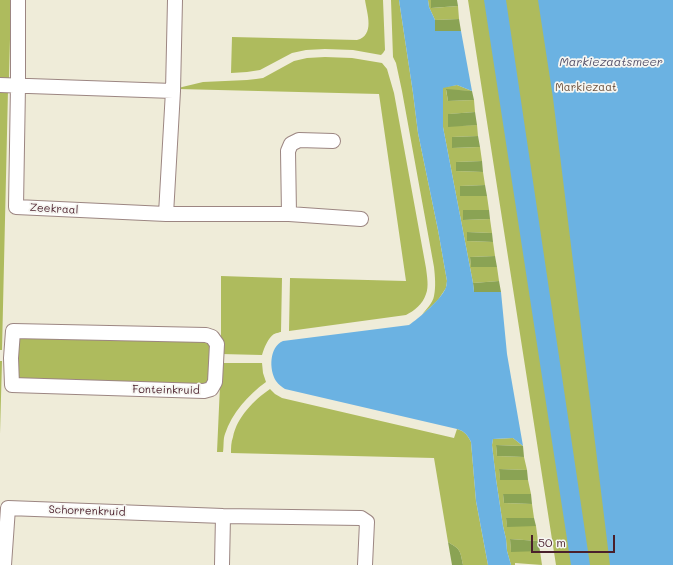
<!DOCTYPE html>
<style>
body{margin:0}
#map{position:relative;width:673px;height:565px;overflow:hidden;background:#efecd9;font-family:Mali,sans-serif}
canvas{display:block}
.scale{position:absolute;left:531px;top:535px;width:84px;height:18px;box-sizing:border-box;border:2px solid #4a1f2b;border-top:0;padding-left:5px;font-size:12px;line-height:14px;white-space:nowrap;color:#4a1f2b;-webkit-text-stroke:3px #f6f6f2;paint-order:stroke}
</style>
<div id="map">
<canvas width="673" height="565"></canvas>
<div class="scale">50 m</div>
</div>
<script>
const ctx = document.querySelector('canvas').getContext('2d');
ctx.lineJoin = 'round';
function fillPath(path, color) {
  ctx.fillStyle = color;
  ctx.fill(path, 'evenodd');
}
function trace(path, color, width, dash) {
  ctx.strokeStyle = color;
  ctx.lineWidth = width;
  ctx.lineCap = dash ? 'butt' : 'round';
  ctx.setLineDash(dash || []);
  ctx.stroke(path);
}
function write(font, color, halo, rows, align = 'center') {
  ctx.font = font + ' Mali,sans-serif';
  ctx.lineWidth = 3.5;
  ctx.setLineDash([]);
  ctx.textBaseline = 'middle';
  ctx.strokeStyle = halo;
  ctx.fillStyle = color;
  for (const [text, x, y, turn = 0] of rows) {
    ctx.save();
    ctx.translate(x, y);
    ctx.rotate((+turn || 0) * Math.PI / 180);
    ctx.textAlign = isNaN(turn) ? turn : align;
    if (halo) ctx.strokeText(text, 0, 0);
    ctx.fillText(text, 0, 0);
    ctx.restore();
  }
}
fillPath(new Path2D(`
 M 0,0 L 11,0 L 9,78 L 0,78 Z
 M 365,0 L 383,0 L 385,50 L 383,53 L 381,55 L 353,50 L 325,49 L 306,50 L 292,53 L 260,70 L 247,72 L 231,73 L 232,37 L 357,40 C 375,35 367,14 365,0 Z
 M 391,0 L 399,0 L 413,93 L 418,133 L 438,230 L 447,281 L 446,288 L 438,300 L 422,315 C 426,309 433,303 434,296 C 436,287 435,276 434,267 L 402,91 L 396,63 L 393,57 Z
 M 428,0 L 431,0 L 432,8 L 458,6 L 459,19 L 435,20 L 429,7 Z
 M 468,0 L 673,0 L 673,565 L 556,565 Z
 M 325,57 L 352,58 L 382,63 L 387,69 L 394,93 L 426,268 C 427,276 429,287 426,294 C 423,304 414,311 406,315 L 289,331 L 290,278 L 406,281 L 379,94 L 178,89 L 178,88 L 203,82 L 247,80 L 256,79 L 263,78 L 294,61 L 307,58 Z
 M 457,85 L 472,91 L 446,90 L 448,101 L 474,100 L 475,112 L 449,114 L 448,126 L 477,125 L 478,136 L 452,137 L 452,148 L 480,147 L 482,161 L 456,162 L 456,171 L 483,172 L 485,185 L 460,186 L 461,196 L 487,196 L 489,210 L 463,210 L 463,220 L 490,219 L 492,233 L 467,232 L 467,241 L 493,242 L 495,256 L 470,257 L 471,266 L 497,267 L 499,281 L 473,283 L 443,127 L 443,87 Z
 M 0,90 L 8,90 L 2,350 L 0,350 Z
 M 221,276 L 282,278 L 281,332 C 280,332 274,334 274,334 C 268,338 264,348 262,355 L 221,354 Z
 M 23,334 L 205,339 L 212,346 L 211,381 L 202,387 L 23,382 L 15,375 L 16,342 Z
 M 0,361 L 2,361 L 0,434 Z
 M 221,363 L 262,363 L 263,373 L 266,382 C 248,395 232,413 225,434 C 223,439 224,446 223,452 L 217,452 Z
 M 270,389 L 275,394 L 282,398 L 454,438 L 457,429 C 465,431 468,436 471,442 L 476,501 L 488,565 L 463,565 C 460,550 461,550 448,542 L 434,458 L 231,453 C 231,448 231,442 233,437 C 237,417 254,400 270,389 Z
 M 513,438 L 523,446 L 496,445 L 497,456 L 524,457 L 527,470 L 499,469 L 500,479 L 528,480 L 531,494 L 503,494 L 504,503 L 532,504 L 534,518 L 506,518 L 507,526 L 536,526 L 538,541 L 510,539 L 511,551 L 540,551 L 542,565 L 515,563 L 515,565 L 511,565 L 507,551 L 506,539 L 503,526 L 496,479 L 492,445 L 493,439 Z`), '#aebb5d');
fillPath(new Path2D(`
 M 431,0 L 457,0 L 458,6 L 431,8 Z
 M 459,19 L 461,31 L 435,32 L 435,20 Z
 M 446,89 L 472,91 L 474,100 L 448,101 Z
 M 475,112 L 477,125 L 448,127 L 448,114 Z
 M 478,136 L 480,147 L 452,148 L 452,137 Z
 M 482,161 L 483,172 L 456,171 L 456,162 Z
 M 485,185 L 487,196 L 460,196 L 460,186 Z
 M 463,210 L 489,210 L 490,219 L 463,220 Z
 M 467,232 L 492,233 L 493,242 L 467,241 Z
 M 495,256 L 497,267 L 471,267 L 470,257 Z
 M 499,281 L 501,292 L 474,292 L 473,283 Z
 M 496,445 L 523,446 L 524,457 L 497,456 Z
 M 499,469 L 527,470 L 528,480 L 500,480 Z
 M 503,494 L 531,494 L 532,504 L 504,503 Z
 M 506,518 L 534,518 L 536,526 L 507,527 Z
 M 510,539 L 538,541 L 540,551 L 511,552 Z
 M 448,542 C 461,550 460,550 463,565 L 452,565 Z`), '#8aa354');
fillPath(new Path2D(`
 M 399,0 L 428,0 L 429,7 L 435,20 L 435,31 L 461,31 L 472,91 L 457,85 L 443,88 L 443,127 L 473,283 L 474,292 L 501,292 L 507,354 L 523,446 L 513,438 L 493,439 L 492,445 L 496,479 L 503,526 L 506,539 L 507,551 L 511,565 L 488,565 L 476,501 L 471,442 C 468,436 465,431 457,429 L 285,389 C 282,387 279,385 276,381 C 269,370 269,347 283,341 L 409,325 C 418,319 443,298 446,287 C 447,285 446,283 447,281 L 438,230 L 418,133 L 413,93 Z
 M 484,0 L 506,0 L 590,565 L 571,565 Z
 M 538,0 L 673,0 L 673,565 L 610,565 L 553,98 Z`), '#6bb2e2');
const minor = new Path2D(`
 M 18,0 L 18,85 L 16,207 L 166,214 L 289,214 L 361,219
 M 0,85 L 173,91
 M 166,214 L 173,91 L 175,0
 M 289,214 L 288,151 L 291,144 L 299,140 L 333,141
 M 13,331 L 206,335 L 212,337 L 217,344 L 215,382 L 211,389 L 204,391 L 12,385 L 11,358 Z
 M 4,565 L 8,508 L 223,516 L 361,518 L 367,522 L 365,565
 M 222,565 L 223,516`);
trace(minor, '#9c8682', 16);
trace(minor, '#fff', 14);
write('11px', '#684e3a', '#f6f6f2', [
 ["Markiezaat",586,88]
]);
write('11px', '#4a1f2b', '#f6f6f2', [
 ["Zeekraal",54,209,3],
 ["Fonteinkruid",166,390,1],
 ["Schorrenkruid",87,511,2]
]);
write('italic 12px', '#56526b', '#f6f6f2', [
 ["Markiezaatsmeer",611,62]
]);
</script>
